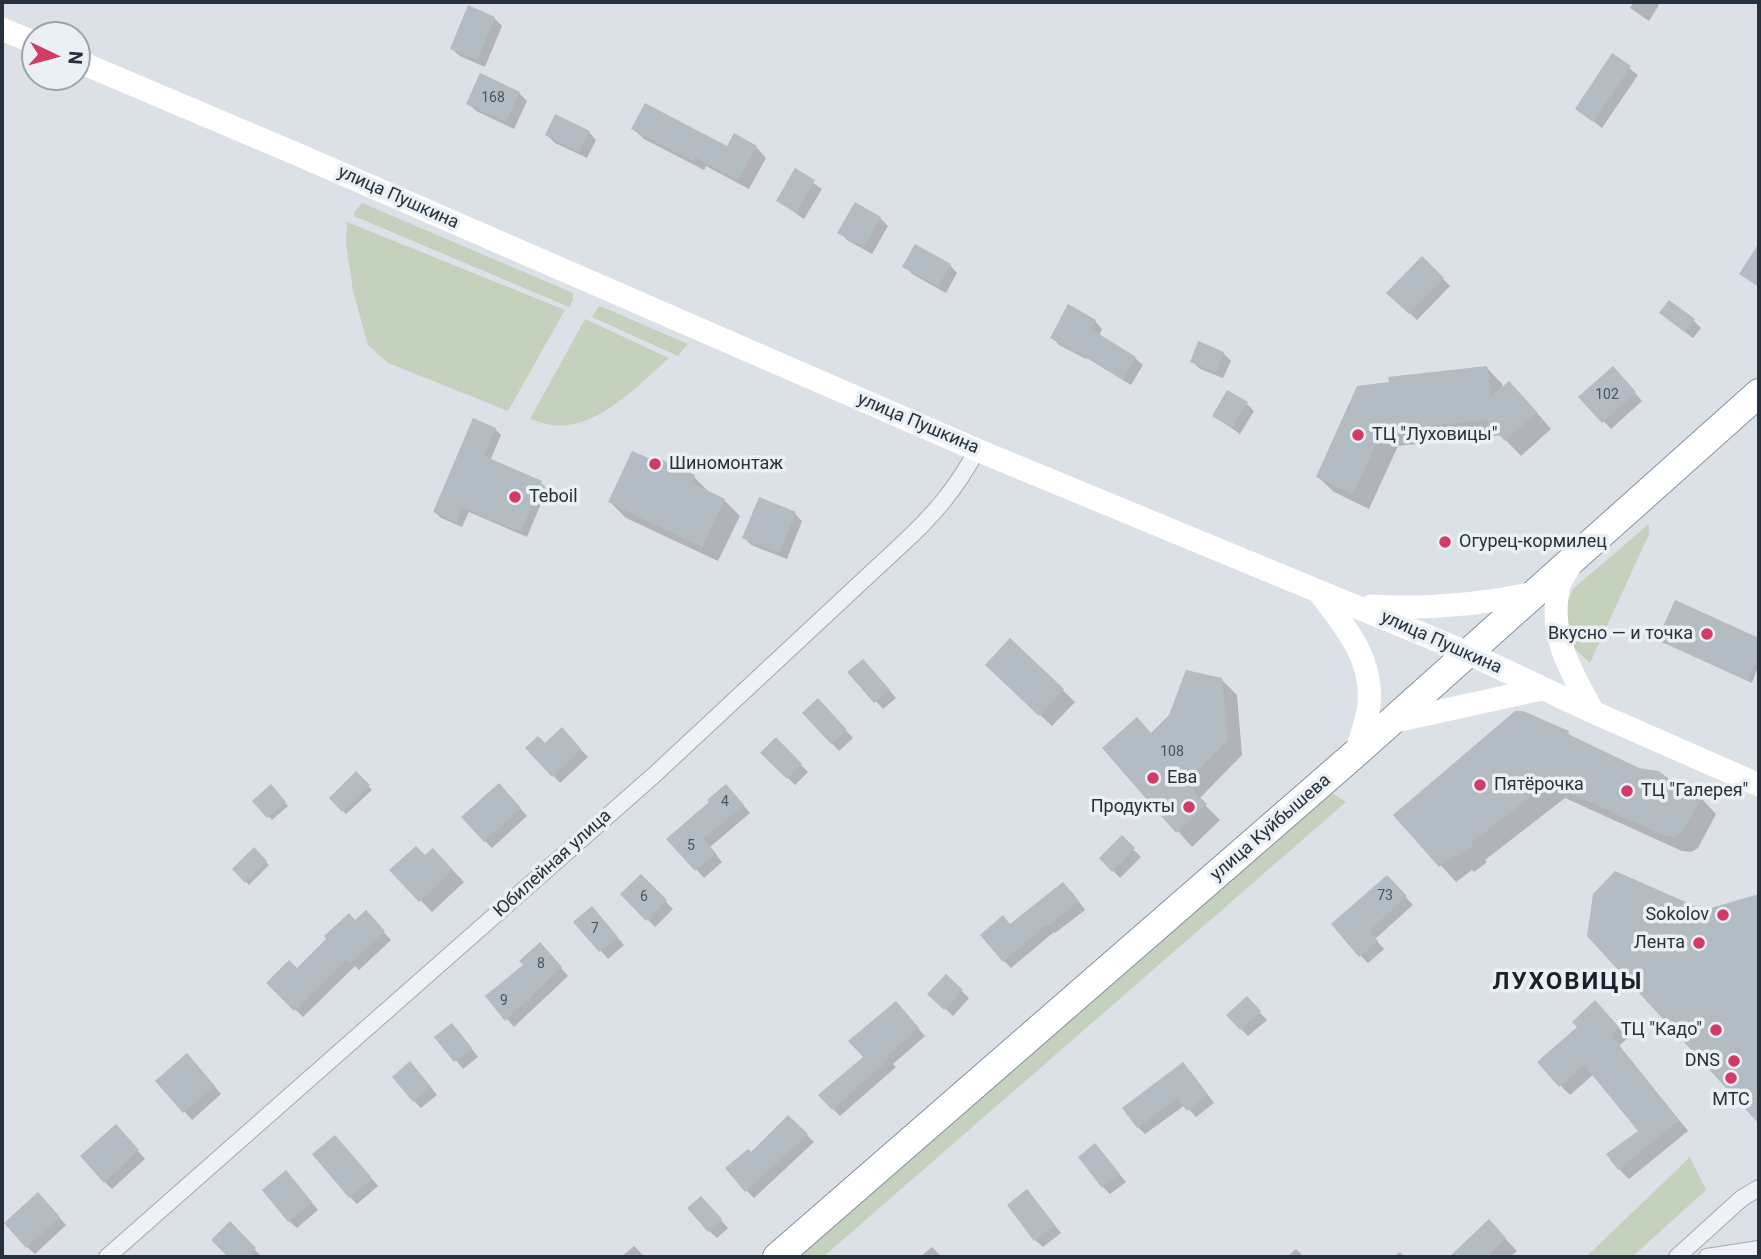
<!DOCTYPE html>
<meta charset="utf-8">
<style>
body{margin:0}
#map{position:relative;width:1761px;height:1259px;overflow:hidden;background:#dce1e7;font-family:Roboto,sans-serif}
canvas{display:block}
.frame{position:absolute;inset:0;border:4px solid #25313d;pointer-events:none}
.north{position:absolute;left:21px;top:21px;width:70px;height:70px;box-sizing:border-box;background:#ebf0f4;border:2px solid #9ca4ab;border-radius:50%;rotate:95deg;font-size:19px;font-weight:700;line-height:28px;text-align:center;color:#25313d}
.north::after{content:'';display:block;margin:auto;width:24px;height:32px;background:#d13b65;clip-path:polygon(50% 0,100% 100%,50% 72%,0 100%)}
</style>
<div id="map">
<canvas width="1761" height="1259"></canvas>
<div class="frame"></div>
<div class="north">N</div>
</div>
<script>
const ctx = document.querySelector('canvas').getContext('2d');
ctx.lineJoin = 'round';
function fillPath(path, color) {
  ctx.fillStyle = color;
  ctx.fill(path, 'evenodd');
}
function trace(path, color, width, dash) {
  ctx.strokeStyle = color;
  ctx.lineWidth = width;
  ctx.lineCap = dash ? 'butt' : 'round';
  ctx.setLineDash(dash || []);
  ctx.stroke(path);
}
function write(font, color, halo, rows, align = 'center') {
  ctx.font = font + ' Roboto,sans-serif';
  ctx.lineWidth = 7;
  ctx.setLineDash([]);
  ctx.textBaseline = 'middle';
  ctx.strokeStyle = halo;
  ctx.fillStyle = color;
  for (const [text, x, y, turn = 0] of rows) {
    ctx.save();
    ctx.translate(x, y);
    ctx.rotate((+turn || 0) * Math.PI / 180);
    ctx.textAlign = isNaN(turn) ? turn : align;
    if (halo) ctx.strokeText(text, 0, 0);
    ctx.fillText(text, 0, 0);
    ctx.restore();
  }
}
fillPath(new Path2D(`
 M 362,203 L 573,293 L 573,300 L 569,307 L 354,216 L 354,213 Z
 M 347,222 L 565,310 L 508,411 L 388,363 L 368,345 L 353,291 L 346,243 Z
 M 599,306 L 600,306 L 688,344 L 678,356 L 592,317 Z
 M 585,319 L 669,358 C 638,385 597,431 552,425 C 544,424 537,421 530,419 Z
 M 1649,524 L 1649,534 L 1590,663 L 1570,644 L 1564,612 L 1573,589 Z
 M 1332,793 L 1346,802 L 823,1257 L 798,1257 Z
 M 1690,1157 L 1706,1190 L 1632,1257 L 1586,1257 Z`), '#c4d1bd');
fillPath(new Path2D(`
 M 1634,2 L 1656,2 L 1659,5 L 1649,21 L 1630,8 Z
 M 494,18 L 502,26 L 485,67 L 460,56 L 452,49 Z
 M 1613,56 L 1638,75 L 1602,128 L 1577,108 Z
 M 519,93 L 527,101 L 514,129 L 476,111 L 468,103 Z
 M 633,129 L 728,148 L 756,147 L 766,158 L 749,189 L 706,166 L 704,170 L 644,139 Z
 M 589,132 L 596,140 L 587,158 L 555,143 L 547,135 Z
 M 796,171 L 822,189 L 804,219 L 778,201 Z
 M 880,218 L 888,226 L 872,254 L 847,240 L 840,232 Z
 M 1422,258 L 1450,286 L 1417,320 L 1389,293 Z
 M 950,265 L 957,273 L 946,293 L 912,274 L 905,266 Z
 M 1669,320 L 1694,321 L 1701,328 L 1693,338 Z
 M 1095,321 L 1102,329 L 1099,336 L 1135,358 L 1143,365 L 1131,385 L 1087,358 L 1086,359 L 1059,345 L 1052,337 Z
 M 1223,353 L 1231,361 L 1223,378 L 1200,369 L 1192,361 Z
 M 1487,368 L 1502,384 L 1503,389 L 1525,399 L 1551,429 L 1521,456 L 1501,435 L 1398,446 L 1369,509 L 1334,492 L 1318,477 L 1391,383 Z
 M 1620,376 L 1642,401 L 1611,429 L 1581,397 Z
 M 1247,404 L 1254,411 L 1240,434 L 1214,416 Z
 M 495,429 L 501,435 L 490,461 L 541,483 L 547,489 L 527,537 L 469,512 L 462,527 L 441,518 L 435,512 Z
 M 694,477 L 711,494 L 724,500 L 740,516 L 718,561 L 626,518 L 610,502 Z
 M 795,514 L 802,521 L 787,559 L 751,545 L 744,537 Z
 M 1676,602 L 1759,640 L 1759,664 L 1752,683 L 1659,640 Z
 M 1010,640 L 1075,702 L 1052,726 L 999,676 Z
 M 870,668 L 896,698 L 883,709 L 850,672 Z
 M 1222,680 L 1237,695 L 1242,755 L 1199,799 L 1220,820 L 1192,847 L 1104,748 L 1152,735 Z
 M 818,701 L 853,738 L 839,751 L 804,714 Z
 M 562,730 L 588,757 L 560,783 L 528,748 L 545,745 Z
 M 1568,733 L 1573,738 L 1701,798 L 1716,814 L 1698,848 L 1691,852 L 1682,851 L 1565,798 L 1485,860 L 1487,862 L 1474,872 L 1472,870 L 1456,882 L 1396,815 Z
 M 776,740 L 808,772 L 795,785 L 763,753 Z
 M 356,774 L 372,790 L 346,814 L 331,798 Z
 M 271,787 L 288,806 L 272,820 L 255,801 Z
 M 506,793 L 527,816 L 492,848 L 485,841 Z
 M 733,793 L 750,813 L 710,847 L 722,862 L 704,878 L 669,839 Z
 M 1122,838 L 1141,857 L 1120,878 L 1101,858 Z
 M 254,850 L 269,865 L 249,885 L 234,869 Z
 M 433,850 L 464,882 L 432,912 L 392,871 L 425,857 Z
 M 641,876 L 673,909 L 655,927 L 623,894 Z
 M 1387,877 L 1413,905 L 1375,939 L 1384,949 L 1368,963 L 1361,956 Z
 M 1071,891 L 1085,910 L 1055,933 L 1054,932 L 1011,968 L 1004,961 L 1010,925 Z
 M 1754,898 L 1759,899 L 1759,1121 L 1589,935 L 1704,912 Z
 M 366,913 L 391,940 L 359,970 L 355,966 L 303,1017 L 269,983 L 297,970 Z
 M 599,916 L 624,945 L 608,959 L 576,922 Z
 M 547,952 L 568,976 L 514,1027 L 488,996 Z
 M 946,976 L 969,998 L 953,1016 L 930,994 Z
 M 1247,999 L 1267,1020 L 1248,1036 L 1241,1029 Z
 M 903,1011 L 925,1036 L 893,1064 L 896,1067 L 840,1116 L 833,1109 L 865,1057 Z
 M 1604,1012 L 1628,1038 L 1619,1046 L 1688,1131 L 1629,1179 L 1619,1169 L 1641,1132 L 1594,1074 L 1570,1095 L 1561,1086 L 1579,1027 Z
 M 460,1033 L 478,1057 L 463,1069 L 437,1037 Z
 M 194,1063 L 221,1094 L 192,1120 L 157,1081 Z
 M 418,1071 L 437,1095 L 421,1108 L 414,1101 Z
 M 1191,1072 L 1214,1103 L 1196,1117 L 1185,1105 L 1145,1134 L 1138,1127 Z
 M 788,1117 L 814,1142 L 754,1198 L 746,1190 L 751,1154 Z
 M 123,1134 L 145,1159 L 112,1189 L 105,1182 Z
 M 342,1144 L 378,1186 L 357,1204 L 350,1197 Z
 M 1095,1145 L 1126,1182 L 1110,1194 L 1103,1187 Z
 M 293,1180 L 318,1210 L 297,1228 L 289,1221 Z
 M 1027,1191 L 1061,1233 L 1043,1247 L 1035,1240 Z
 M 45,1202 L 66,1225 L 35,1254 L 27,1247 Z
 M 708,1206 L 728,1228 L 717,1238 L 709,1231 Z
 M 1489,1222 L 1517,1251 L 1510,1257 L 1452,1257 Z
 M 230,1224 L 262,1257 L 231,1257 L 214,1240 Z
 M 634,1246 L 645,1257 L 621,1257 Z
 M 932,1247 L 942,1257 L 920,1257 Z
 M 1296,1249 L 1304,1257 L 1287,1257 Z
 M 1400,1252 L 1405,1257 L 1394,1257 Z`), '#0003');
fillPath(new Path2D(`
 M 468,5 L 495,17 L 477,60 L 450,49 Z
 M 1612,53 L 1631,66 L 1593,122 L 1575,109 Z
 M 480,73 L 520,92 L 506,122 L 466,104 Z
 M 645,103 L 727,146 L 734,133 L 757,146 L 738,180 L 695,157 L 693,161 L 631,129 Z
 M 555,114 L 590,131 L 579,152 L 545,135 Z
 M 795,168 L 815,180 L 796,213 L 776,201 Z
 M 855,202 L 881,217 L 864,247 L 837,233 Z
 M 1759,243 L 1759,287 L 1739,274 Z
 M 915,244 L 951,264 L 938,286 L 902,267 Z
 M 1422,256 L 1444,278 L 1409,314 L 1386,293 Z
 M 1669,300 L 1695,319 L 1685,332 L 1659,313 Z
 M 1068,304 L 1096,320 L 1091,329 L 1136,357 L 1123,379 L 1079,352 L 1078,353 L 1050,338 Z
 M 1198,341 L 1224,352 L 1216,372 L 1190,362 Z
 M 1487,366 L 1491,397 L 1509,381 L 1537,412 L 1505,441 L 1485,420 L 1383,430 L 1353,494 L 1316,477 L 1357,386 L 1389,382 L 1388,377 Z
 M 1613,366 L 1636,392 L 1602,423 L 1578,397 Z
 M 1227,390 L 1248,402 L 1232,428 L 1212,416 Z
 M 473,418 L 496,428 L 484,456 L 542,481 L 521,532 L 462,507 L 456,522 L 433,512 Z
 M 632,451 L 653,460 L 656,457 L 695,475 L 692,483 L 725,499 L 702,547 L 608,502 Z
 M 759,497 L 796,512 L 779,553 L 742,538 Z
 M 1675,600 L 1759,638 L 1759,654 L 1748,681 L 1657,640 Z
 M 1010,638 L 1064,689 L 1039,716 L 985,665 Z
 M 863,659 L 890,690 L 874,703 L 847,672 Z
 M 1186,670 L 1222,678 L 1228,740 L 1185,783 L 1207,804 L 1176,833 L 1102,748 L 1137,717 L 1151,733 L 1169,715 Z
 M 818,698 L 847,730 L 831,744 L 802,713 Z
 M 1515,711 L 1523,711 L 1569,731 L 1568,734 L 1639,768 L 1658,771 L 1677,784 L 1702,797 L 1682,833 L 1674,837 L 1665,836 L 1548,783 L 1471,843 L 1473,846 L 1457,857 L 1455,855 L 1439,867 L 1393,815 Z
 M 562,727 L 581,749 L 552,777 L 525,748 L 538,736 L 545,743 Z
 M 776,737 L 802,764 L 787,779 L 760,753 Z
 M 356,771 L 370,785 L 342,812 L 329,798 Z
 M 499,783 L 521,808 L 484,842 L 461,817 Z
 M 271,784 L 286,802 L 267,818 L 252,801 Z
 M 726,784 L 744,805 L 703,839 L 716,853 L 695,871 L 666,839 L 709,802 L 707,800 Z
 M 1122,835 L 1135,848 L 1112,872 L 1099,858 Z
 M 416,846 L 425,855 L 433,848 L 453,870 L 419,902 L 389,870 Z
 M 254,847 L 267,861 L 245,883 L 232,869 Z
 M 1615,871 L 1704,910 L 1759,894 L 1759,1124 L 1587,936 L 1593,894 Z
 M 641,874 L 667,900 L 646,921 L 620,894 Z
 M 1387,875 L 1407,896 L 1369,931 L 1378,941 L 1359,957 L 1331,924 Z
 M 1063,882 L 1079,901 L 1047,927 L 1046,925 L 1003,962 L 980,935 L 1003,915 L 1010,924 Z
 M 592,906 L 618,937 L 599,952 L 573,922 Z
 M 366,910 L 385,931 L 350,964 L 346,960 L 294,1011 L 266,983 L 289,960 L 297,968 L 326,939 L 324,936 L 349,913 L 355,920 Z
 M 540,942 L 562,967 L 505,1021 L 485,996 L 523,965 L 519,961 Z
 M 946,974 L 963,990 L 944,1010 L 927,994 Z
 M 1247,996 L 1261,1011 L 1240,1030 L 1226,1015 Z
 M 1595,1000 L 1619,1027 L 1611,1035 L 1679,1120 L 1618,1170 L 1606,1154 L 1638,1131 L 1584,1065 L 1559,1087 L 1537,1062 L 1577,1027 L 1572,1022 Z
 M 896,1001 L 919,1028 L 887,1056 L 890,1058 L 832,1110 L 818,1095 L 863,1057 L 848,1041 Z
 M 452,1023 L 472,1048 L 454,1062 L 434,1037 Z
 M 187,1053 L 215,1086 L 183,1113 L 155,1081 Z
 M 410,1061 L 431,1087 L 413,1102 L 392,1077 Z
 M 1183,1062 L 1208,1095 L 1187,1111 L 1177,1098 L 1137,1128 L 1122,1108 Z
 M 788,1115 L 808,1134 L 745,1192 L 725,1168 L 748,1149 L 751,1152 Z
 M 116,1124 L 139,1150 L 104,1183 L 80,1156 Z
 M 335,1135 L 372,1178 L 349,1198 L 312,1154 Z
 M 1095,1143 L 1120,1174 L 1102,1188 L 1078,1157 Z
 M 286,1170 L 312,1202 L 288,1222 L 262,1190 Z
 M 1027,1189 L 1055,1225 L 1034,1241 L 1007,1205 Z
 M 38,1192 L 60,1217 L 26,1248 L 4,1223 Z
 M 701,1196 L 722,1219 L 708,1232 L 687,1208 Z
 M 1489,1219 L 1506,1238 L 1486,1257 L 1449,1257 Z
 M 230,1221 L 256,1248 L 247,1257 L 228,1257 L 211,1240 Z`), '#b3bbc3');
const minor = new Path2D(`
 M 107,1257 L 653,776 L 900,546 C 933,516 956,489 977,450
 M 1677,1257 L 1742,1198 L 1759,1188
 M 1707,1257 L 1759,1249`);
const trunk = new Path2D(`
 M 777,1257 L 1356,753 L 1759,393`);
trace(minor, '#a1a9b1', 18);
trace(trunk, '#83919e', 30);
trace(minor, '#eff2f5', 16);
trace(new Path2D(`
 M 2,29 L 35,43
 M 77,61 L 299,155 L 977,450 L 1468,653 L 1593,712 L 1759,785
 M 1570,566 C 1566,573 1559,582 1558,590 C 1549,637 1572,673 1593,712
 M 1318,591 C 1344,625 1374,659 1369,705 C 1367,721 1361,737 1356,753
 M 1371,606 C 1426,609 1480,605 1535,593
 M 1391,722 L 1541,689`), '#fff', 23);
trace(trunk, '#fff', 28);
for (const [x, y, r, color] of [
 [1358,435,7,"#d13b65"],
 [655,464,7,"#d13b65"],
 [515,497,7,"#d13b65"],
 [1445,542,7,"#d13b65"],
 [1707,634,7,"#d13b65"],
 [1153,778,7,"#d13b65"],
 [1480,785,7,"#d13b65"],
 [1627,791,7,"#d13b65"],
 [1189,807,7,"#d13b65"],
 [1723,915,7,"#d13b65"],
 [1699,943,7,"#d13b65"],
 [1716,1030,7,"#d13b65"],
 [1734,1061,7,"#d13b65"],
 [1731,1078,7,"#d13b65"]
]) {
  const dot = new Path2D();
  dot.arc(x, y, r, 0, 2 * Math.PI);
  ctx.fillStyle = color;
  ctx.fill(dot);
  trace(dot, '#ebf0f4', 2.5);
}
write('14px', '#48545e', null, [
 ["168",493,98],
 ["102",1607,395],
 ["108",1172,752],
 ["4",725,802],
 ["5",691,846],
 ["73",1385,896],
 ["6",644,897],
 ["7",595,929],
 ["8",541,964],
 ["9",504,1001]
]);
write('18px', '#25313d', '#ebf0f4', [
 ["улица Пушкина",398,198,24],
 ["улица Пушкина",918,424,23],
 ["улица Пушкина",1441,643,24],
 ["улица Куйбышева",1271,828,-41],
 ["Юбилейная улица",553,864,-42]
]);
write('18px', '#25313d', '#ebf0f4', [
 ["ТЦ \"Луховицы\"",1372,435],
 ["Шиномонтаж",669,464],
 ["Teboil",529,497],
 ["Огурец-кормилец",1459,542],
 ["Вкусно — и точка",1693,634,"right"],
 ["Ева",1167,778],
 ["Пятёрочка",1494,785],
 ["ТЦ \"Галерея\"",1641,791],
 ["Продукты",1175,807,"right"],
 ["Sokolov",1709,915,"right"],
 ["Лента",1685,943,"right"],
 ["ТЦ \"Кадо\"",1702,1030,"right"],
 ["DNS",1720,1061,"right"],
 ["МТС",1731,1100,"center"]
], 'left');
ctx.letterSpacing = '2px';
write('bold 24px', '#18222e', '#ebf0f4', [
 ["ЛУХОВИЦЫ",1568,983]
]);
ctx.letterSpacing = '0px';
</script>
